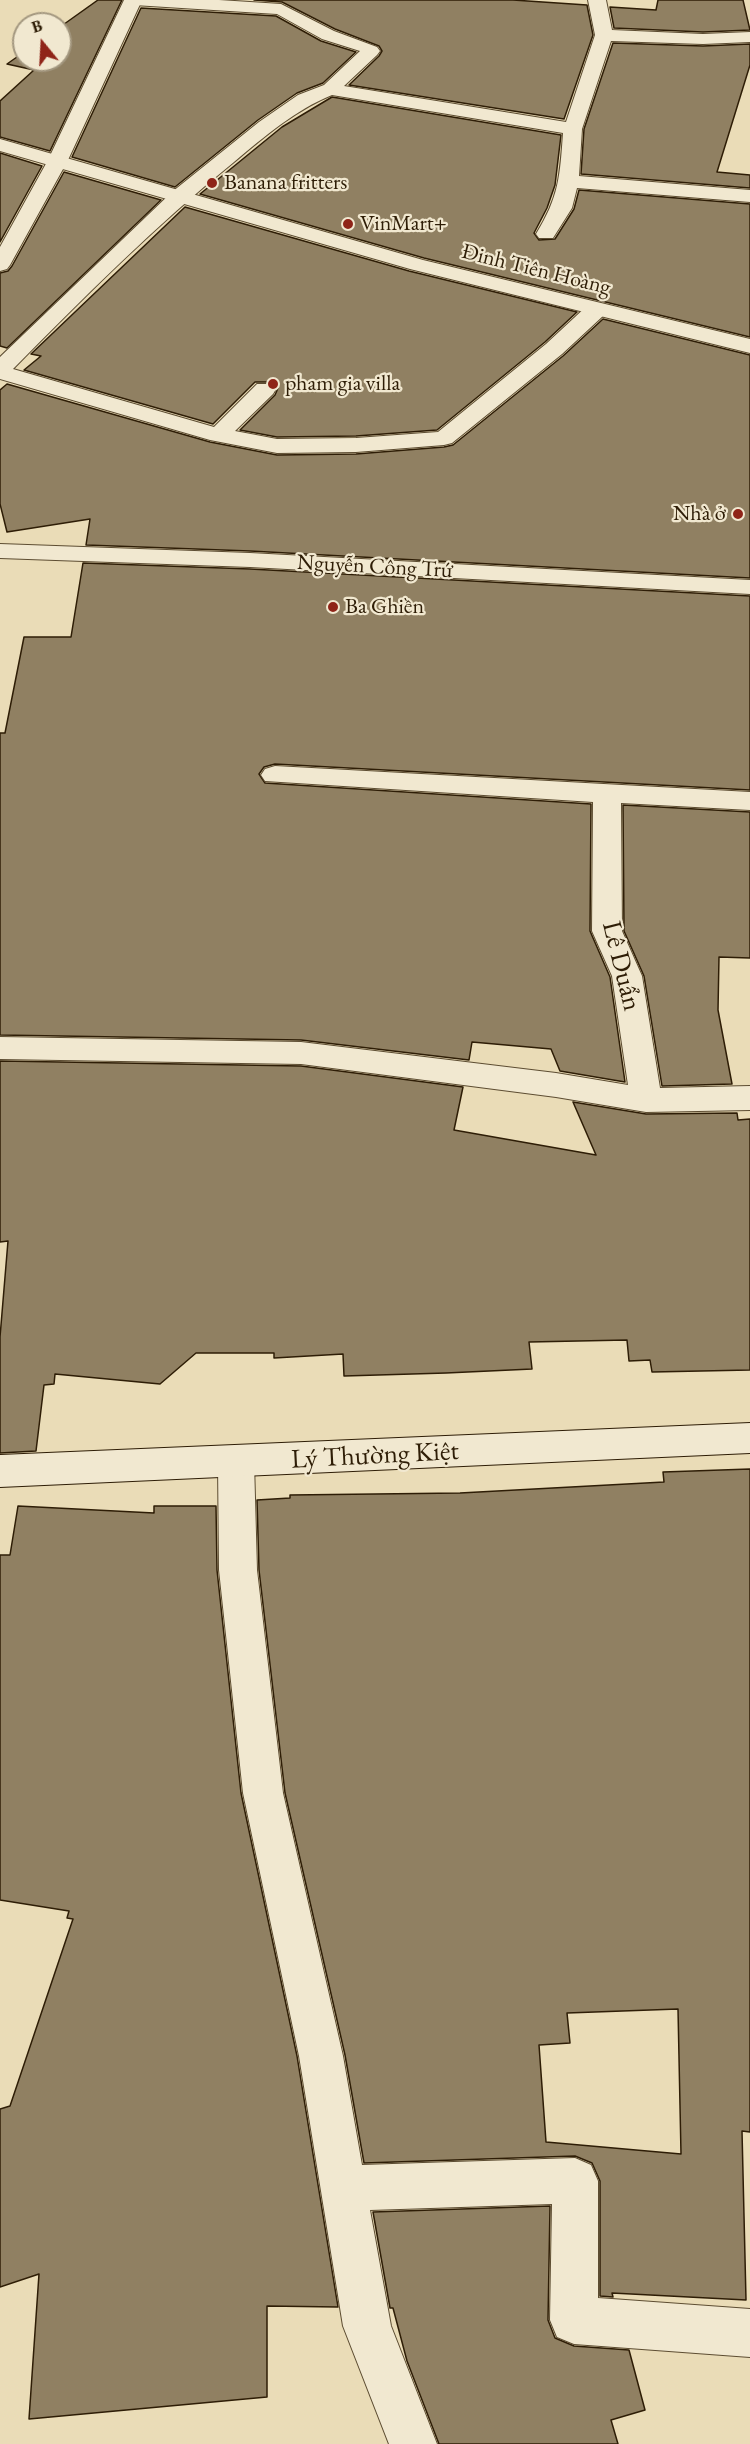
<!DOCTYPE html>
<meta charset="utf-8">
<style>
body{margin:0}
#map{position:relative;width:750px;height:2444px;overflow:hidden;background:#eadcb7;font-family:"EB Garamond",serif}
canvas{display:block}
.north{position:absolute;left:12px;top:12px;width:60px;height:60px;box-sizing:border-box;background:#f1e8d0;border:2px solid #a3977f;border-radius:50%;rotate:342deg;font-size:16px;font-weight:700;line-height:24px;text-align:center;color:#2e1d06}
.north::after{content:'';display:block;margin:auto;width:21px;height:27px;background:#8f2418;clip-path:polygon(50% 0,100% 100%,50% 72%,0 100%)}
</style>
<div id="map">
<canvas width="750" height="2444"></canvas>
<div class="north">B</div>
</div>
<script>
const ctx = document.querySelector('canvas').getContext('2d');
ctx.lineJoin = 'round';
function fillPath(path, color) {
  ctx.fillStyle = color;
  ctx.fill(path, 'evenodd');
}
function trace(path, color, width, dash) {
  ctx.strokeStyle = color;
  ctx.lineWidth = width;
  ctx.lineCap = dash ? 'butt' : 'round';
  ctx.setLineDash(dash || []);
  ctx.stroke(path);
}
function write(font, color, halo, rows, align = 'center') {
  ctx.font = font + ' "EB Garamond",serif';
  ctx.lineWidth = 4.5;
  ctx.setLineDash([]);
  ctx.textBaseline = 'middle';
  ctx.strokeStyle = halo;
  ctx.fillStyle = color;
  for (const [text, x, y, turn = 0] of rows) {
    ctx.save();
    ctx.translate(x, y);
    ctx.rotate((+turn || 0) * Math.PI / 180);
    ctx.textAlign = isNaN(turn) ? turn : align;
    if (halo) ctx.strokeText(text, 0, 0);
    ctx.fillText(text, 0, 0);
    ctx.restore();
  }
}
const building = new Path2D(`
 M 98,0 L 122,0 L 50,151 L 0,137 L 0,101 L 34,70 L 7,64 L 24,52 L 24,60 L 60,60 L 60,27 Z
 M 254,0 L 513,0 L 587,5 L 593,35 L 564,119 L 349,85 L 379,56 L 382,51 L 379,46 L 335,29 L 282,2 Z
 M 658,0 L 743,0 L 750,30 L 703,32 L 614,28 L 610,7 L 656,10 Z
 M 141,8 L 276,16 L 321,41 L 356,52 L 323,83 L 297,93 L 258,120 L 175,187 L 72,157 Z
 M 613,43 L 703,46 L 750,44 L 750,65 L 717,172 L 750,175 L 750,188 L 581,174 L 584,129 Z
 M 332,97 L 561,135 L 555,185 L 547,208 L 534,233 L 539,240 L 555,239 L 574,209 L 579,190 L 750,204 L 750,337 L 424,258 L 200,194 L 282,127 Z
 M 0,153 L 42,166 L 0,242 Z
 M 64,172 L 161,200 L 7,348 L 0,346 L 0,273 L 8,271 L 12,266 Z
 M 185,207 L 409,271 L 577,312 L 545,342 L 437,430 L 356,436 L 277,437 L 240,430 L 275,395 L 278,388 L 273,382 L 255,382 L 213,424 L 24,370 L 41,356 L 31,354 Z
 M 603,319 L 750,355 L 750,578 L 250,551 L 86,545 L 90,519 L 7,532 L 0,504 L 0,390 L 7,384 L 210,442 L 277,455 L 356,454 L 444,447 L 453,445 L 563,356 Z
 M 83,563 L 250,569 L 750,596 L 750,790 L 275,764 L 264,767 L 259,774 L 265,783 L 591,804 L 590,931 L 610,977 L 625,1082 L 560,1071 L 551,1049 L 472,1042 L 469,1060 L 301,1040 L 0,1035 L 0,733 L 5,733 L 24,637 L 71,637 Z
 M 623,805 L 750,812 L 750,958 L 719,957 L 718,1010 L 732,1084 L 662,1086 L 644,976 L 624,931 Z
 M 0,1061 L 301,1066 L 463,1087 L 454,1130 L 596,1155 L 573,1102 L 646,1114 L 737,1113 L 738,1120 L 750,1119 L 750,1370 L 652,1372 L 650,1360 L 629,1361 L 627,1340 L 529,1342 L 532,1369 L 446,1373 L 344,1376 L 343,1354 L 274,1358 L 274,1353 L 196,1353 L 160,1384 L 55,1374 L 54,1384 L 44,1385 L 36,1451 L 0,1453 L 0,1337 L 8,1241 L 0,1242 Z
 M 750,1469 L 750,2132 L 742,2131 L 746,2300 L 612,2293 L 613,2297 L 600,2296 L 600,2181 L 592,2163 L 575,2156 L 364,2163 L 345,2055 L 285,1793 L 259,1570 L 257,1500 L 290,1498 L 290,1495 L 460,1493 L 664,1482 L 663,1472 ZM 678,2009 L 681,2154 L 546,2142 L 539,2045 L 570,2043 L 567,2013 Z
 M 18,1506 L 154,1513 L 154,1506 L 216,1506 L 217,1570 L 241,1793 L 297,2056 L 338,2307 L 267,2306 L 267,2397 L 29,2419 L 39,2274 L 0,2287 L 0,2109 L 10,2106 L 73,1919 L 67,1918 L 69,1911 L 0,1900 L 0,1555 L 10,1555 Z
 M 550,2206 L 548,2320 L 555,2338 L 574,2346 L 629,2350 L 645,2410 L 611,2420 L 618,2444 L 439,2444 L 407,2361 L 393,2308 L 390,2308 L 373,2212 Z`);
fillPath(building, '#908062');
trace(building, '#2e1d06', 1.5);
const service = new Path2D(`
 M 125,0 L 219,0 L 281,4 L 334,31 L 377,47 L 380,51 L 377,55 L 344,86 L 566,122 L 595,35 L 588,0 L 606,0 L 612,30 L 703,34 L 750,32 L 750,42 L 703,44 L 611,41 L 582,129 L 579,176 L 750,190 L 750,202 L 577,188 L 572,208 L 553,238 L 539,238 L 536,234 C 559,197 560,176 563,133 L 332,95 C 295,110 264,137 234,162 C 156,225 84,297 13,369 L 214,427 L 257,384 L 273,384 L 276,389 L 273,394 L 235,431 L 277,439 L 356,438 L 438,432 L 546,344 L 588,305 L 604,305 L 607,310 L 604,315 L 562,354 L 452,443 L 444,445 L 356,452 L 277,453 L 210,440 L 0,379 L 0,357 L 172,192 L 259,122 L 298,95 L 324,85 L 360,51 L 322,39 L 277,14 L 134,5 Z`);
const minor = new Path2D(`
 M 0,139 L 423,260 L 750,339 L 750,353 L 410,269 L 0,151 Z
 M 0,544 L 250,553 L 750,580 L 750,594 L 250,567 L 0,558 Z
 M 275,766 L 750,792 L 750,810 L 621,803 L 622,931 L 642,976 L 660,1088 L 750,1086 L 750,1110 L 646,1112 L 556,1097 L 301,1064 L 0,1059 L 0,1037 L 301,1042 L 556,1073 L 628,1085 L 612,976 L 592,931 L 593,802 L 265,781 L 261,775 L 265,769 Z
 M 236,1446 L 249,1451 L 254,1462 L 257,1570 L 283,1793 L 343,2056 L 362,2165 L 575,2158 L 591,2165 L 598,2181 L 598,2298 L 750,2309 L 750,2357 L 574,2344 L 557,2337 L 550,2320 L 552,2204 L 370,2210 L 391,2326 L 437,2444 L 389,2444 L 343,2326 L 299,2056 L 243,1793 L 219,1570 L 218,1462 L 223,1451 Z`);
const tertiary = new Path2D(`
 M 124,0 L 142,0 L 68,160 L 10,265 L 7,269 L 0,271 L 0,247 L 48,160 Z`);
const secondary = new Path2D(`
 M 750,1423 L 750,1453 L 0,1487 L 0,1455 Z`);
trace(service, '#5d4d32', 2);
trace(minor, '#5d4d32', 2);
trace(tertiary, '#5d4d32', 2);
trace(secondary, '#2e1d06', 2);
fillPath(service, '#f1e8d0');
fillPath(minor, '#f1e8d0');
fillPath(tertiary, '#f1e8d0');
fillPath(secondary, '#f1e8d0');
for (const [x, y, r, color] of [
 [212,183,6,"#8f2418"],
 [348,224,6,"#8f2418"],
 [273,384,6,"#8f2418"],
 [738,514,6,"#8f2418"],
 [333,607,6,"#8f2418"]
]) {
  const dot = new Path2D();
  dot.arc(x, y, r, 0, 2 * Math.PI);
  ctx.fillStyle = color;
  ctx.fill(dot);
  trace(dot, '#f1e8d0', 2);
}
write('22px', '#2e1d06', '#f1e8d0', [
 ["Banana fritters",224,183],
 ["VinMart+",360,224],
 ["pham gia villa",285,384],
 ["Nhà ở",726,514,"right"],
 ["Ba Ghiền",345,607]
], 'left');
write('22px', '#2e1d06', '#f1e8d0', [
 ["Đinh Tiên Hoàng",536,270,14],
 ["Nguyễn Công Trứ",375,567,3]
]);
write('27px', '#2e1d06', '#f1e8d0', [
 ["Lê Duẩn",621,966,76],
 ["Lý Thường Kiệt",375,1456,-3]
]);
</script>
